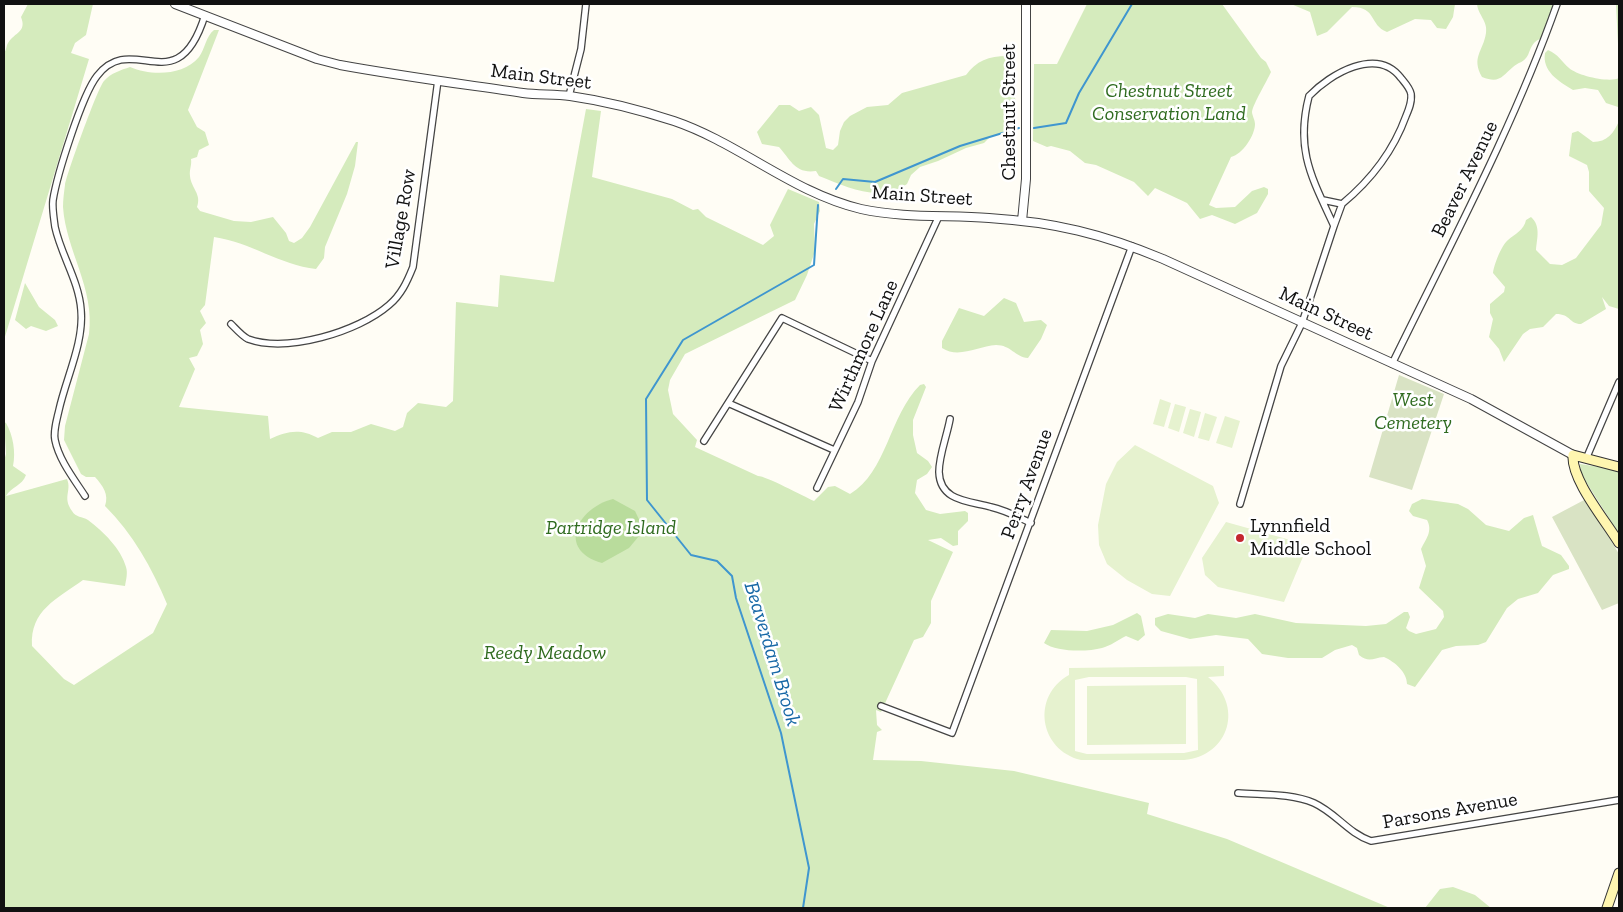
<!DOCTYPE html>
<style>
body{margin:0}
#map{position:relative;width:1623px;height:912px;overflow:hidden;background:#fffdf5;font-family:"Zilla Slab",serif}
canvas{display:block}
.frame{position:absolute;inset:0;border:5px solid #111;pointer-events:none}
</style>
<div id="map">
<canvas width="1623" height="912"></canvas>
<div class="frame"></div>
</div>
<script>
const ctx = document.querySelector('canvas').getContext('2d');
ctx.lineJoin = 'round';
function fillPath(path, color) {
  ctx.fillStyle = color;
  ctx.fill(path, 'evenodd');
}
function trace(path, color, width, dash) {
  ctx.strokeStyle = color;
  ctx.lineWidth = width;
  ctx.lineCap = dash ? 'butt' : 'round';
  ctx.setLineDash(dash || []);
  ctx.stroke(path);
}
function write(font, color, halo, rows, align = 'center') {
  ctx.font = font + ' "Zilla Slab",serif';
  ctx.lineWidth = 5;
  ctx.setLineDash([]);
  ctx.textBaseline = 'middle';
  ctx.strokeStyle = halo;
  ctx.fillStyle = color;
  for (const [text, x, y, turn = 0] of rows) {
    ctx.save();
    ctx.translate(x, y);
    ctx.rotate((+turn || 0) * Math.PI / 180);
    ctx.textAlign = isNaN(turn) ? turn : align;
    if (halo) ctx.strokeText(text, 0, 0);
    ctx.fillText(text, 0, 0);
    ctx.restore();
  }
}
fillPath(new Path2D(`
 M 28,4 L 93,4 L 86,35 L 75,43 L 71,53 L 89,59 L 4,340 L 4,53 C 7,49 6,46 8,43 C 15,32 27,32 21,17 Z
 M 1087,4 L 1222,4 L 1261,58 L 1266,62 L 1271,72 C 1267,81 1253,104 1252,112 C 1252,115 1255,120 1255,124 C 1255,135 1243,154 1231,157 L 1209,205 L 1216,208 L 1235,207 L 1252,191 L 1264,187 L 1268,189 L 1268,194 L 1257,213 L 1235,224 L 1212,215 L 1200,219 L 1187,203 L 1155,188 L 1148,196 L 1134,182 L 1096,165 L 1085,163 L 1070,151 L 1051,146 L 1047,147 L 1033,141 L 1034,64 L 1057,64 Z
 M 1291,4 L 1455,4 L 1453,17 L 1446,29 L 1437,28 L 1431,20 L 1415,19 L 1387,32 C 1369,25 1377,7 1352,7 L 1327,32 L 1317,36 L 1310,12 Z
 M 1477,4 L 1554,4 L 1542,38 C 1532,42 1532,46 1528,55 C 1524,63 1518,62 1513,67 C 1502,76 1500,84 1482,77 C 1471,57 1483,52 1486,33 C 1488,21 1478,15 1477,4 Z
 M 1616,4 L 1619,4 L 1619,64 Z
 M 214,30 L 219,30 L 188,110 L 197,127 L 205,132 L 209,145 L 199,150 L 197,157 L 191,159 C 192,165 189,170 190,176 C 191,188 202,194 197,207 L 200,211 L 234,221 L 251,222 L 273,217 L 286,233 L 289,241 L 294,243 L 302,238 L 310,227 L 356,142 L 358,142 L 355,166 L 347,194 L 325,247 L 324,258 L 316,269 C 280,265 250,242 214,237 L 205,305 L 200,311 L 206,323 L 200,330 L 203,344 L 197,356 L 189,358 L 195,369 L 179,407 L 268,416 L 270,439 C 287,431 300,428 318,438 L 332,432 L 351,432 L 371,424 L 395,431 L 403,427 L 407,413 L 418,403 L 446,407 L 453,401 L 456,302 L 498,307 L 500,275 L 554,282 L 586,109 L 601,111 L 592,177 L 672,199 L 693,210 L 698,209 L 706,217 L 763,245 L 774,236 L 770,225 L 788,189 L 819,202 L 820,211 L 814,224 L 815,251 L 807,275 L 795,300 L 685,354 L 670,380 L 668,390 L 673,414 L 697,440 L 695,447 L 758,476 C 766,476 803,496 814,501 L 828,487 L 835,486 L 850,494 C 887,472 889,416 920,385 L 924,384 L 926,387 L 913,420 L 913,435 L 917,453 L 928,461 L 932,467 L 927,474 L 917,480 L 915,493 L 926,510 L 940,514 L 965,511 L 968,513 L 968,521 L 958,531 L 958,545 L 953,546 L 941,538 L 928,540 L 953,552 L 931,601 L 931,623 L 923,637 L 914,640 L 881,712 L 876,710 L 877,725 L 882,730 L 877,732 L 873,760 L 921,761 L 1014,771 L 1149,803 L 1147,814 L 1227,839 L 1390,908 L 4,908 L 4,461 L 6,454 L 4,422 L 6,423 C 13,435 16,452 13,466 L 26,475 C 22,486 11,487 6,496 L 67,479 C 72,491 62,497 72,511 C 76,518 82,516 88,520 C 103,531 121,549 126,567 C 128,573 126,580 125,586 L 83,580 C 57,599 30,610 32,646 L 64,679 L 74,685 L 153,633 L 167,604 C 152,568 133,534 105,506 C 109,494 103,486 95,477 L 86,477 L 81,474 L 64,440 L 65,426 L 89,334 C 95,288 66,251 63,207 C 63,200 64,192 65,185 C 67,173 98,87 104,81 C 111,73 121,70 130,67 C 151,76 183,76 199,57 C 205,49 206,36 214,30 Z
 M 1548,50 C 1558,54 1562,62 1569,68 C 1578,76 1610,83 1619,78 L 1619,114 L 1618,107 L 1606,103 L 1598,90 L 1585,88 L 1573,90 C 1558,81 1542,71 1545,53 Z
 M 1007,56 L 1016,103 L 1016,125 L 1013,131 L 991,136 L 984,143 L 966,148 L 938,161 L 920,167 L 911,175 L 907,184 C 879,203 847,187 819,176 L 816,171 C 795,174 791,160 779,147 L 762,144 L 757,132 L 779,105 L 790,105 L 799,111 L 811,107 L 819,115 L 826,148 L 833,150 L 838,145 L 840,131 L 844,122 L 850,116 L 867,107 L 888,105 L 902,93 L 966,75 C 976,61 989,56 1007,56 Z
 M 1619,121 L 1619,309 L 1609,306 L 1602,297 L 1606,309 L 1581,324 C 1569,324 1571,314 1556,314 L 1543,327 L 1530,329 L 1523,334 L 1504,362 L 1499,349 L 1489,337 L 1493,319 L 1490,313 L 1490,304 L 1504,292 L 1505,287 L 1493,273 C 1494,265 1501,246 1508,240 C 1515,234 1524,230 1526,220 L 1531,217 C 1541,226 1537,238 1536,250 L 1550,264 L 1562,265 L 1576,258 L 1601,225 L 1604,208 L 1589,191 L 1589,172 L 1587,165 L 1569,156 L 1572,133 L 1578,131 L 1593,142 C 1607,142 1614,133 1619,121 Z
 M 25,283 L 39,307 L 55,320 L 58,326 L 46,331 L 31,326 L 26,329 L 15,320 Z
 M 1004,298 L 1016,303 L 1024,322 L 1041,320 L 1047,325 L 1041,339 L 1028,358 C 1015,357 1011,345 996,345 C 978,346 959,359 942,348 L 942,341 L 959,308 L 984,316 Z
 M 1580,464 L 1619,470 L 1619,534 L 1581,474 Z
 M 1422,499 L 1458,504 L 1468,509 L 1486,525 L 1509,531 L 1524,518 L 1533,515 L 1542,546 L 1561,555 L 1569,566 L 1569,569 L 1553,575 L 1538,593 L 1518,599 L 1507,608 L 1486,642 L 1478,645 L 1456,646 L 1442,650 L 1415,687 L 1407,684 C 1407,672 1395,662 1384,657 C 1373,658 1369,663 1359,655 L 1357,648 L 1352,645 L 1335,650 L 1322,658 L 1288,658 L 1262,654 L 1248,639 L 1216,635 L 1190,639 L 1161,631 L 1155,625 L 1155,618 L 1168,614 L 1195,618 L 1208,614 L 1236,618 L 1255,614 L 1296,623 L 1366,626 L 1386,624 L 1404,612 L 1408,612 L 1410,617 L 1406,628 L 1409,631 L 1416,634 L 1436,629 L 1444,617 L 1443,611 L 1419,588 L 1426,566 L 1421,549 C 1426,539 1433,531 1427,520 L 1413,516 L 1409,511 L 1412,504 Z
 M 1137,613 L 1141,616 L 1145,635 L 1138,641 L 1126,636 C 1118,640 1110,646 1102,648 C 1087,652 1056,652 1044,643 L 1051,630 L 1087,631 L 1113,625 Z
 M 1453,887 L 1475,895 L 1491,908 L 1425,908 L 1440,889 Z`), '#d5ebbd');
fillPath(new Path2D(`
 M 613,499 L 635,511 L 644,530 L 629,548 L 602,563 C 556,550 577,508 613,499 Z`), '#b9dc9c');
fillPath(new Path2D(`
 M 1399,375 L 1444,394 L 1412,490 L 1369,477 Z
 M 1586,499 L 1619,554 L 1619,603 L 1602,610 L 1552,517 Z`), '#d9e3c4');
fillPath(new Path2D(`
 M 1160,399 L 1171,403 L 1164,427 L 1153,424 Z
 M 1175,404 L 1186,407 L 1179,432 L 1168,428 Z
 M 1190,409 L 1201,412 L 1194,437 L 1183,433 Z
 M 1205,413 L 1217,417 L 1209,441 L 1198,438 Z
 M 1225,416 L 1240,421 L 1232,448 L 1216,443 Z
 M 1135,445 L 1213,486 L 1219,503 L 1170,596 L 1152,594 L 1127,580 L 1107,564 L 1099,545 L 1098,525 L 1106,484 L 1117,462 Z
 M 1226,522 L 1301,543 L 1305,552 L 1284,602 L 1218,587 L 1205,575 L 1202,558 Z
 M 1224,666 L 1224,676 L 1208,677 C 1244,705 1230,756 1184,760 L 1081,760 C 1039,750 1031,696 1069,675 L 1069,668 ZM 1089,677 L 1186,677 L 1197,679 L 1198,750 L 1184,753 L 1087,754 L 1075,751 L 1075,680 Z
 M 1186,685 L 1186,744 L 1087,745 L 1087,686 Z`), '#e6f2cf');
trace(new Path2D(`
 M 1034,128 L 1066,123 L 1079,93 L 1132,4
 M 836,189 L 843,179 L 875,182 L 960,146 L 1019,128
 M 803,908 L 809,868 L 781,733 L 736,598 L 732,576 L 717,561 L 691,555 L 647,500 L 646,399 L 683,340 L 814,265 L 818,205`), '#3f96cf', 2);
const minor = new Path2D(`
 M 569,96 L 581,49 L 586,4
 M 1334,226 L 1342,204
 M 231,324 C 236,329 242,336 248,339 C 287,353 358,332 389,305 C 401,295 407,282 413,267 L 438,80
 M 1392,364 C 1450,245 1513,128 1557,4
 M 728,403 L 834,450
 M 950,419 C 947,436 939,455 939,472 C 940,502 970,501 991,507 C 1005,510 1018,517 1031,523
 M 704,441 L 782,318 L 872,361
 M 1586,459 L 1619,382
 M 817,488 L 858,402 L 872,361 L 939,216
 M 85,496 C 74,479 59,460 55,440 C 53,431 57,419 59,410 C 66,378 84,343 81,310 C 79,281 61,255 55,227 C 54,219 52,208 53,200 C 57,175 82,95 97,76 C 133,29 177,105 205,15
 M 1240,504 L 1281,366 L 1302,323 L 1334,226 C 1312,178 1295,150 1309,96 C 1330,74 1377,46 1401,78 C 1405,83 1410,88 1411,94 C 1412,102 1409,109 1406,116 C 1393,152 1371,180 1342,204 L 1323,200
 M 881,706 L 952,733 L 1132,246
 M 1238,793 C 1262,795 1291,793 1314,803 C 1336,813 1348,833 1371,841 L 1619,800`);
const tertiary = new Path2D(`
 M 175,4 L 317,59 L 340,65 C 400,76 462,84 523,93 C 538,95 554,94 570,96 C 605,101 640,110 674,121 C 739,143 793,193 861,209 C 902,218 946,215 989,218 C 1054,222 1103,234 1163,259 L 1471,399 L 1573,455
 M 1022,221 L 1026,179 L 1026,4`);
const secondary = new Path2D(`
 M 1619,467 L 1573,455 C 1571,480 1606,521 1619,543
 M 1607,908 L 1619,873`);
trace(minor, '#444', 8);
trace(tertiary, '#444', 10);
trace(secondary, '#333', 11);
trace(minor, '#fff', 5.5);
trace(tertiary, '#fff', 8);
trace(secondary, '#fff6b0', 9);
for (const [x, y, r, color] of [
 [1240,538,5,"#c4262e"]
]) {
  const dot = new Path2D();
  dot.arc(x, y, r, 0, 2 * Math.PI);
  ctx.fillStyle = color;
  ctx.fill(dot);
  trace(dot, '#fff', 2);
}
write('20px', '#111', '#fff', [
 ["Main Street",541,77,7],
 ["Chestnut Street",1009,112,-90],
 ["Beaver Avenue",1465,179,-64],
 ["Main Street",922,196,4],
 ["Village Row",401,219,-80],
 ["Main Street",1326,314,25],
 ["Wirthmore Lane",864,346,-66],
 ["Perry Avenue",1027,484,-70],
 ["Parsons Avenue",1450,811,-10]
]);
write('italic 20px', '#2f6b1f', '#fff', [
 ["Chestnut Street",1169,91],
 ["Conservation Land",1169,114],
 ["West",1413,400],
 ["Cemetery",1413,423],
 ["Partridge Island",611,528],
 ["Reedy Meadow",545,653]
]);
write('20px', '#111', '#fff', [
 ["Lynnfield",1250,526],
 ["Middle School",1250,549]
], 'left');
write('italic 21px', '#1768a6', '#fff', [
 ["Beaverdam Brook",772,654,73]
]);
</script>
